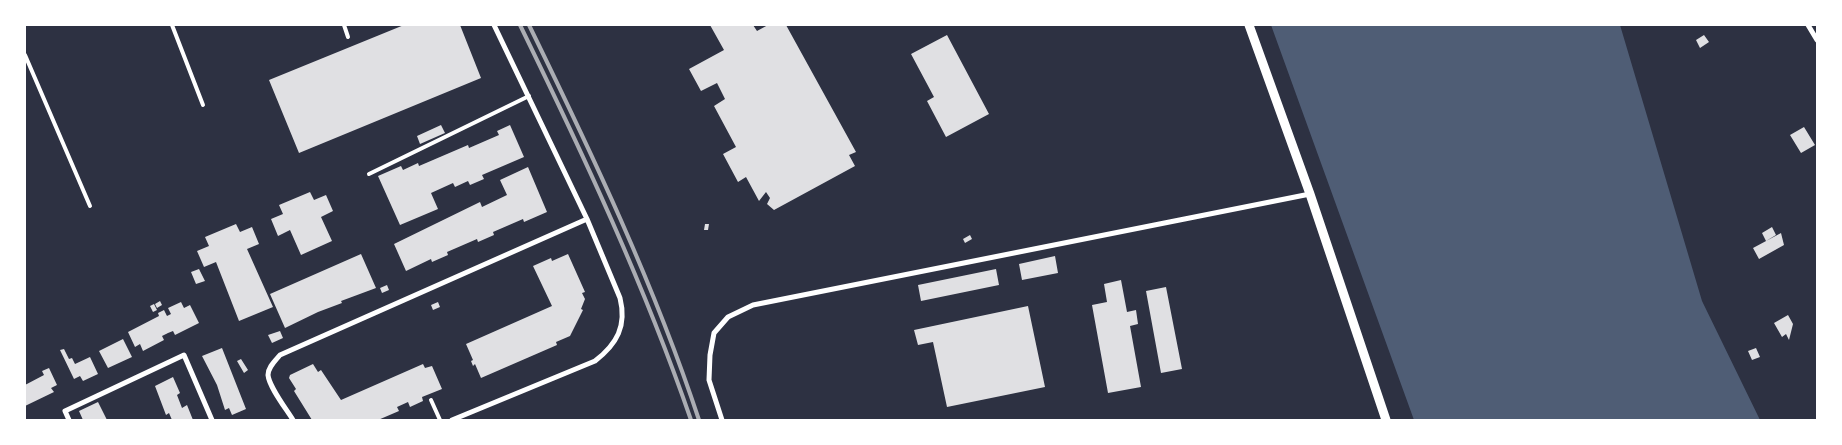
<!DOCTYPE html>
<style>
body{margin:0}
#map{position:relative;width:1842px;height:445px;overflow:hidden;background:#2d3142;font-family:"PT Sans Narrow",sans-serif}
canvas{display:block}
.frame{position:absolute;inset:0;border:26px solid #fff;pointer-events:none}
</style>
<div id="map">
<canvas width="1842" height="445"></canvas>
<div class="frame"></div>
</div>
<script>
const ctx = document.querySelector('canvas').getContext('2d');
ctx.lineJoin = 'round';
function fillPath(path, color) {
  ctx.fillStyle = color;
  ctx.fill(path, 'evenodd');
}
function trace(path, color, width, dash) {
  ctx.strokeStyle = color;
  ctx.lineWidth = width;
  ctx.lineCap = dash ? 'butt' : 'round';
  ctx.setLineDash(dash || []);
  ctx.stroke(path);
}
fillPath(new Path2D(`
 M 1271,25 L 1620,25 L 1702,301 L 1760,420 L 1414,420 Z`), '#4f5d75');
fillPath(new Path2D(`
 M 404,25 L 460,25 L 481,78 L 299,153 L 269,80 Z
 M 710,25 L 753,25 L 757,31 L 768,25 L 786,25 L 856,152 L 849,155 L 855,166 L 774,210 L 767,204 L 770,198 L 766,192 L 759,201 L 746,177 L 738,182 L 723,154 L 736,147 L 714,106 L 725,99 L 717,83 L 701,91 L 689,69 L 724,50 Z
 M 947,35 L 989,114 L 946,137 L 927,101 L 934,97 L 911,54 Z
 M 1704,35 L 1709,42 L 1700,48 L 1696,40 Z
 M 441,125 L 445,133 L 420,144 L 417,136 Z
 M 510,125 L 524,157 L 482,175 L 484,179 L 470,185 L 468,181 L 455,187 L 453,183 L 431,193 L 438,209 L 400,225 L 378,176 L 401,166 L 403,170 L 418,163 L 419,166 L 468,145 L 469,148 L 499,135 L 497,131 Z
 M 1804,127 L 1815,145 L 1801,153 L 1790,135 Z
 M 528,167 L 547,212 L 524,222 L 523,219 L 493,232 L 494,235 L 478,242 L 477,239 L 447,252 L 448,255 L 432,262 L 431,259 L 406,271 L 394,244 L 480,202 L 482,207 L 507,195 L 500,180 Z
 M 310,192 L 314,200 L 326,195 L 333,211 L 321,217 L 332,241 L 301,255 L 290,230 L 278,236 L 271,219 L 283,214 L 279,205 Z
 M 236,224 L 240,232 L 252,227 L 259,244 L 247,249 L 273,307 L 239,321 L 216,262 L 204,267 L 197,251 L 209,246 L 205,237 Z
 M 705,224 L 709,224 L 708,230 L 704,230 Z
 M 1772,227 L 1776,235 L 1766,241 L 1762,233 Z
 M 1781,233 L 1784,245 L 1759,259 L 1753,248 Z
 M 970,235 L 972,239 L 965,243 L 963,239 Z
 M 361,254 L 376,288 L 341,301 L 342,303 L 318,312 L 285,328 L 270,294 Z
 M 568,254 L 585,292 L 582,293 L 585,299 L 581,309 L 583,310 L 570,336 L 556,342 L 557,345 L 481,378 L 475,364 L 473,366 L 471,361 L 473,360 L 466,344 L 552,306 L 533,266 L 551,258 L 552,261 Z
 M 1055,256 L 1058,273 L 1022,280 L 1019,264 Z
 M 199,269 L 205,281 L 196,284 L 191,272 Z
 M 996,269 L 999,285 L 921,301 L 918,285 Z
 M 1121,280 L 1127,312 L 1136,310 L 1138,324 L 1130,326 L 1141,387 L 1108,393 L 1092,305 L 1107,302 L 1104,284 Z
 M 387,285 L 389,290 L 382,293 L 380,288 Z
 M 1166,287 L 1182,369 L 1161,373 L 1146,291 Z
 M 160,301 L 162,305 L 157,308 L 155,304 Z
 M 181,302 L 184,308 L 190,305 L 199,323 L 175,335 L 173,331 L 168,333 L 162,336 L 164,340 L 143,351 L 140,344 L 135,347 L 128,332 L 159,316 L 158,313 L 164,310 L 167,316 L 171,314 L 168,308 Z
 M 438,302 L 440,307 L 433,310 L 431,305 Z
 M 154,304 L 157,310 L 153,312 L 150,306 Z
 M 1028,306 L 1045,387 L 947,407 L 933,342 L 918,345 L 914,330 Z
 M 1788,315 L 1793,324 L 1789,340 L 1786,334 L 1782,337 L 1774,323 Z
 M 280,331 L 283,338 L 272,343 L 268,335 Z
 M 123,339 L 132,357 L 108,368 L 99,351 Z
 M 222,348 L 246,409 L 232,415 L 229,408 L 225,410 L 217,385 L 202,356 Z
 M 1756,348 L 1760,357 L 1752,360 L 1748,351 Z
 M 64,349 L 69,359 L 72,358 L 75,364 L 90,357 L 98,374 L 83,381 L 80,376 L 74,379 L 60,350 Z
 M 241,359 L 248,370 L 244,373 L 237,361 Z
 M 313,364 L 318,372 L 321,370 L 341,400 L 423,364 L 425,368 L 432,366 L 442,389 L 422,397 L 423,401 L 410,407 L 408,402 L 397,407 L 399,411 L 378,420 L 312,420 L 294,391 L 296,389 L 289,378 L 290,375 Z
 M 49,368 L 57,385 L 51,388 L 54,392 L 25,406 L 25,385 L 44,375 L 42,371 Z
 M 173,377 L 180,393 L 177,395 L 182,408 L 187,405 L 193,420 L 172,420 L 169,413 L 166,415 L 155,386 Z
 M 98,402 L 107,420 L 83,420 L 79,411 Z`), '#e0e0e3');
trace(new Path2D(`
 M 172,25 L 203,105
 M 344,25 L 348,37
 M 25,55 L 90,206
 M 369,174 L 529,96
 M 431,400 L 440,420`), '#fff', 4);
trace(new Path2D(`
 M 1808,25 L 1817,40
 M 69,420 L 65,411 L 184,355 L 212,420
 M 293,420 C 287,410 269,387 268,375 C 268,367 275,361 280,355 L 587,219
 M 452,420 L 595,361 C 617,344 627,326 620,298 L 587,219 L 494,25
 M 722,420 L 709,380 L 710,355 L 714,333 L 728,317 L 753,305 L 1310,194`), '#fff', 5);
trace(new Path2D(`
 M 1249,25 L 1310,194 L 1386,420`), '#fff', 9);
trace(new Path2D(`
 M 520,25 C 583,154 644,284 691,420
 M 529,25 C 592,154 654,284 699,420`), '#abadb3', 4);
</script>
